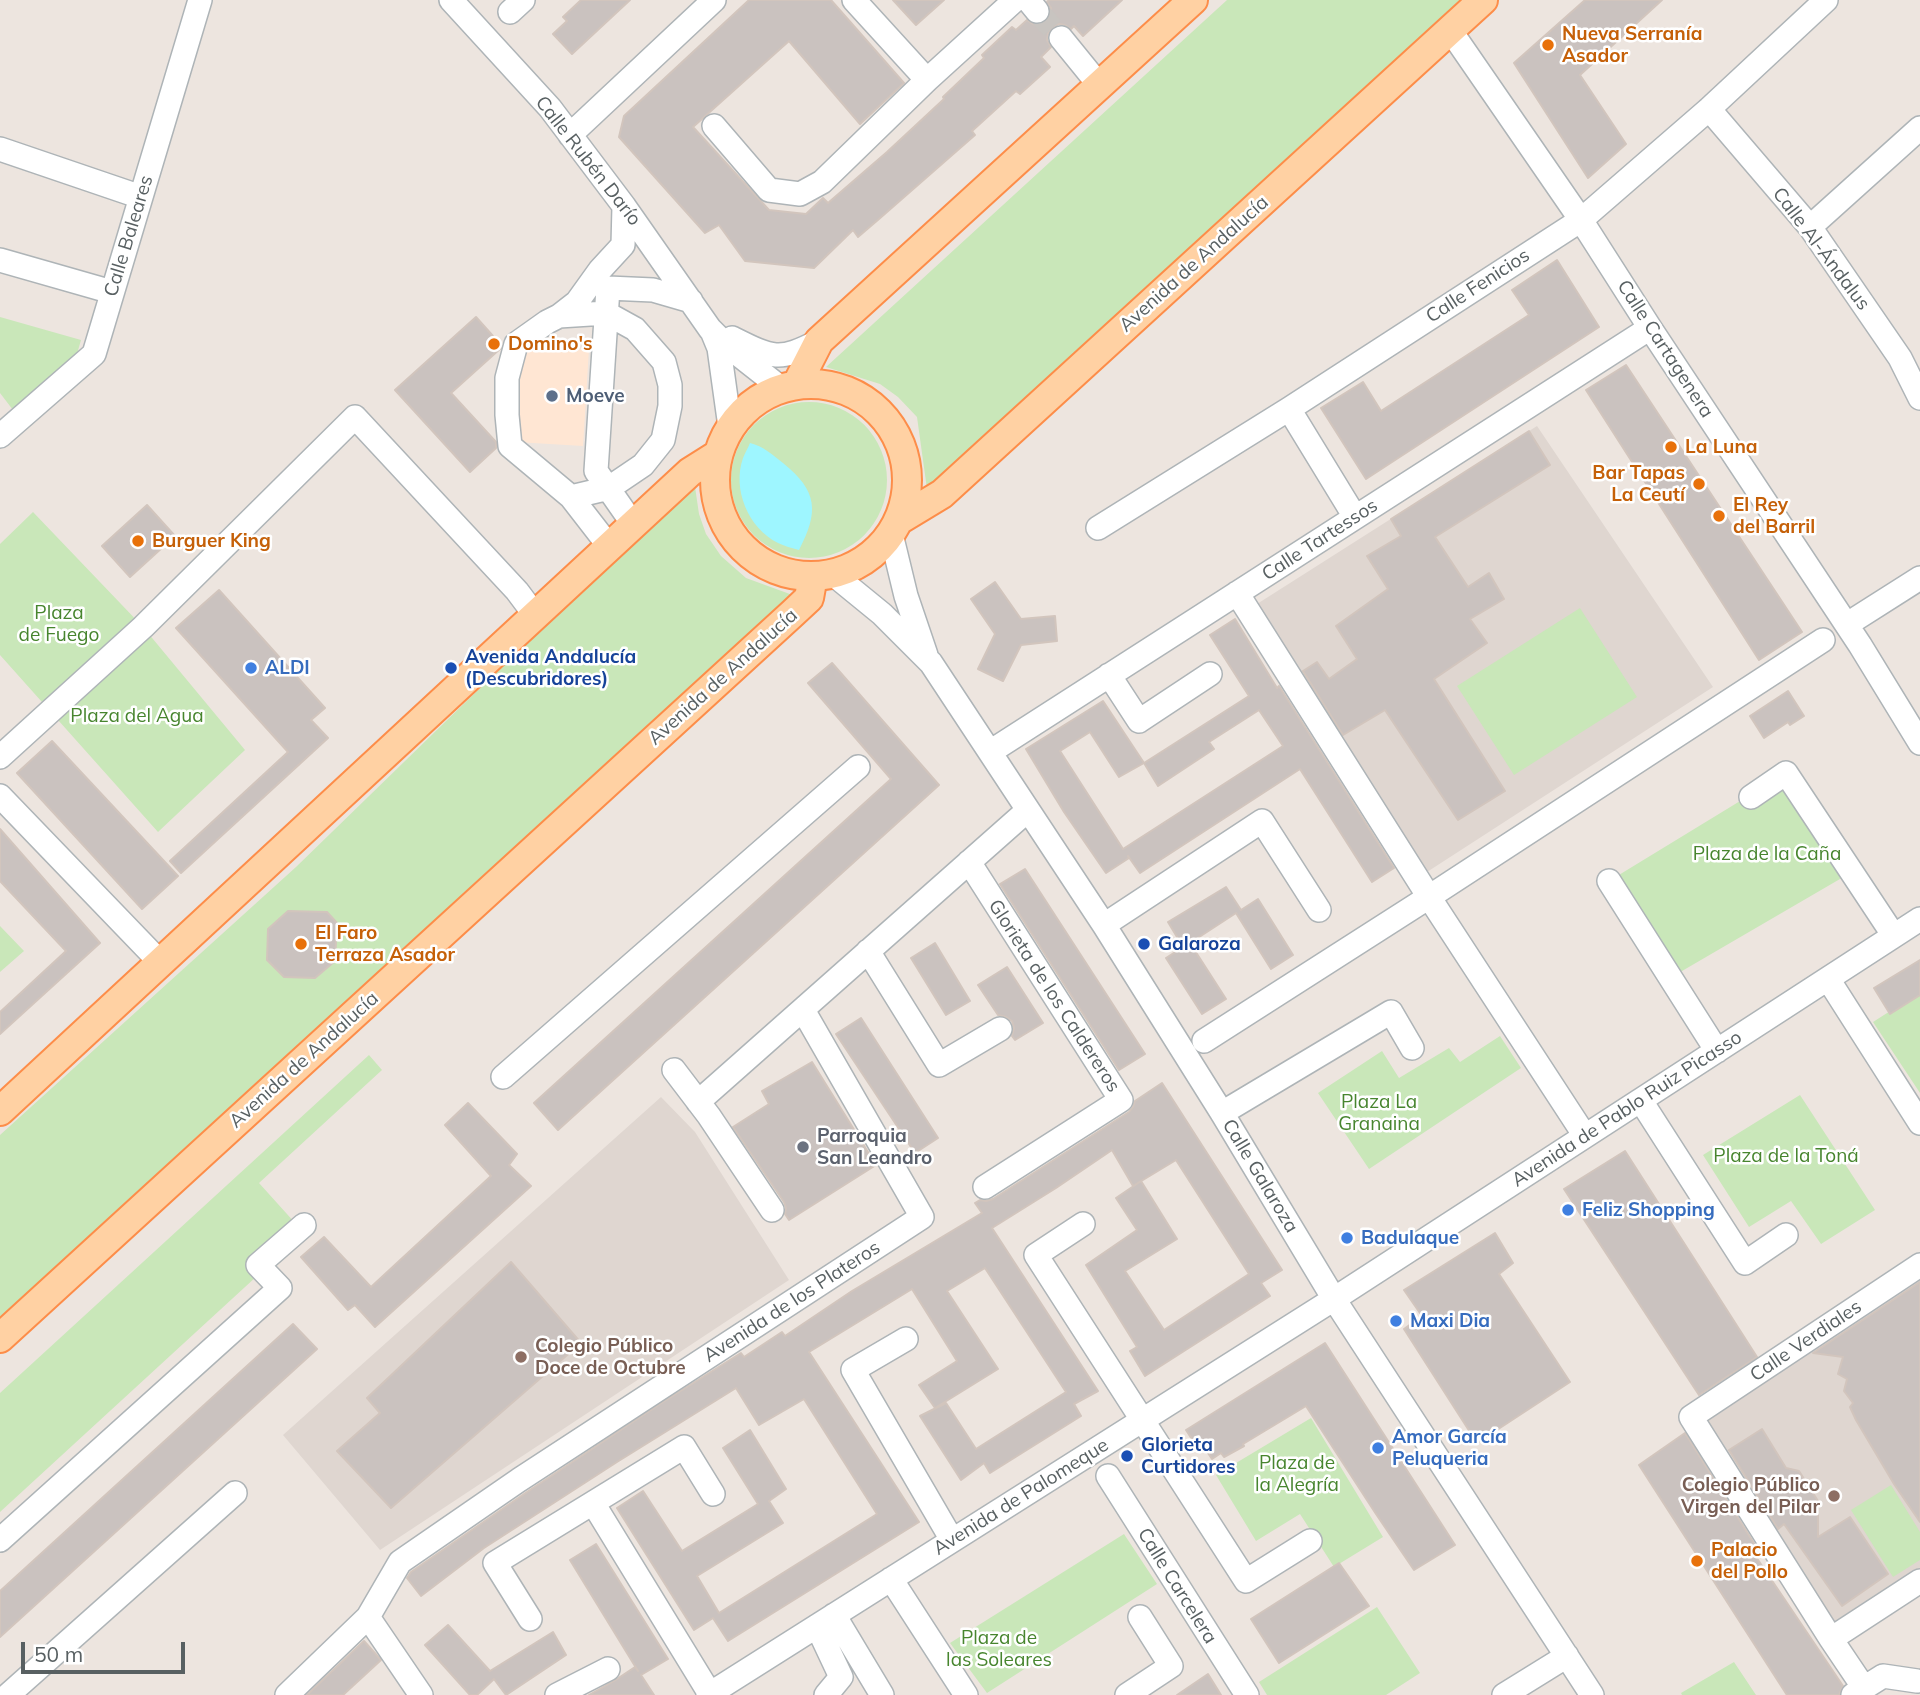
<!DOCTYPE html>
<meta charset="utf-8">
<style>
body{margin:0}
#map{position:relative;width:1920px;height:1695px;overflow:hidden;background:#ede5df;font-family:Mulish,sans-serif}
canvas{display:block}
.scale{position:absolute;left:21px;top:1642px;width:164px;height:32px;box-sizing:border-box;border:4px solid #586062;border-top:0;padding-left:9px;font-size:21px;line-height:24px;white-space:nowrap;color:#586062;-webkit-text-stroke:5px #fff;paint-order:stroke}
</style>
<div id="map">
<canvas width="1920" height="1695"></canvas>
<div class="scale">50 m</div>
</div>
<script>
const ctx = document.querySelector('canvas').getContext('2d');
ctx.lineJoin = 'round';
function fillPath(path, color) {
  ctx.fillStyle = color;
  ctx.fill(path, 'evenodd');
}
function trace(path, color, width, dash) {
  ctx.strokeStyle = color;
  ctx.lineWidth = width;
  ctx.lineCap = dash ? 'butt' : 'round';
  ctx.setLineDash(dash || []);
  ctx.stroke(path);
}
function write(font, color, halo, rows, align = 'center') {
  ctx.font = font + ' Mulish,sans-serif';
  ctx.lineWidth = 5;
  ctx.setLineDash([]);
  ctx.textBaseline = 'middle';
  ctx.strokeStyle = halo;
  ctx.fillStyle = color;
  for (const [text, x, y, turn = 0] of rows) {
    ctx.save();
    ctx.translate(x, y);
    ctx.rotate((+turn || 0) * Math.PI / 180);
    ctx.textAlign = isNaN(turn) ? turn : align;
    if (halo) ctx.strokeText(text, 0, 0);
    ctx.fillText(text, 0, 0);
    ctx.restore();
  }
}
fillPath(new Path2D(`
 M 520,346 L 589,349 L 583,446 L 516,442 Z`), '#ffe6d3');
fillPath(new Path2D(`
 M 1537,426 L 1713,687 L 1427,872 L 1257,604 Z
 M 661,1097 L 695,1132 L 789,1280 L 380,1550 L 283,1435 Z
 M 1920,1277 L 1920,1570 L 1836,1624 L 1698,1421 Z`), '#dfd6d0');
fillPath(new Path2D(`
 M 1227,0 L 1461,0 L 927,489 L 917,417 L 898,397 L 880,384 L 826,367 Z
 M 0,317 L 81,340 L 77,354 L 13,410 L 0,393 Z
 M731 480a78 78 0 1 1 156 0a78 78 0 1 1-156 0Z
 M 694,480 L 699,514 L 706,534 L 721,556 L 746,578 L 798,597 L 0,1326 L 0,1135 L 296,867 Z
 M 33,512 L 143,627 L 245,750 L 158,832 L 0,655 L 0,544 Z
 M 1580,608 L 1637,697 L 1514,775 L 1457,686 Z
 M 1786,773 L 1852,872 L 1670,978 L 1609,881 Z
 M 0,926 L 24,951 L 0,972 Z
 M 1920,992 L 1920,1093 L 1873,1022 Z
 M 1500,1036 L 1521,1068 L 1369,1169 L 1318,1093 L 1382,1051 L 1399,1078 L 1449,1048 L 1460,1062 Z
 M 369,1055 L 382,1070 L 259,1183 L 296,1224 L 257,1276 L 0,1512 L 0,1393 Z
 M 1800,1095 L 1875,1210 L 1821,1244 L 1791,1201 L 1749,1227 L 1703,1155 Z
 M 1311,1418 L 1383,1537 L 1334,1567 L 1300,1514 L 1256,1541 L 1216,1475 Z
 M 1891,1485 L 1920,1532 L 1920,1560 L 1893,1577 L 1851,1510 Z
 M 1124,1534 L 1157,1584 L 987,1693 L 950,1643 Z
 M 1377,1607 L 1420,1673 L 1386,1695 L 1267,1695 L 1259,1682 Z
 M 1734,1662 L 1756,1695 L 1682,1695 L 1681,1693 Z`), '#c9e7b9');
fillPath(new Path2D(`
 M 750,443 C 763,446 773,455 783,463 C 818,491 819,512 799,550 C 792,548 784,546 778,543 C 748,528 732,489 743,458 C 745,453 748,448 750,443 Z`), '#9ef6ff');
const building = new Path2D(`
 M 581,0 L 630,0 L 572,54 L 553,34 L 567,21 L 563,17 Z
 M 749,0 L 831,0 L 904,83 L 860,124 L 789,41 L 693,127 L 769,210 L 806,214 L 823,198 L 828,203 L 887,152 L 944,99 L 943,97 L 984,58 L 982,55 L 1012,27 L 1016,30 L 1027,20 L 1033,24 L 1039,25 L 1046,21 L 1050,15 L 1051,8 L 1047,2 L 1049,0 L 1122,0 L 1083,36 L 1074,26 L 1071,29 L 1065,25 L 1059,24 L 1052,28 L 1048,34 L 1047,40 L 1051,47 L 1041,57 L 1050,67 L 1020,94 L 1016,91 L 972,131 L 975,135 L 879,219 L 858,237 L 853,230 L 814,268 L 745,261 L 719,225 L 705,233 L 619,137 L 624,116 Z
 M 893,0 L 944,0 L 916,25 Z
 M 1585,0 L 1662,0 L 1580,75 L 1626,144 L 1588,178 L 1514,63 Z
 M 1557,260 L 1599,327 L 1366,479 L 1321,408 L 1363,382 L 1381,411 L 1529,315 L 1512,290 Z
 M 476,317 L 501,345 L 501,348 L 451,393 L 496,442 L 496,448 L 470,472 L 395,390 Z
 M 1626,365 L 1802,632 L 1759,660 L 1586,390 Z
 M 1529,431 L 1550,465 L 1435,537 L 1468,587 L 1489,573 L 1504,599 L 1470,619 L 1487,643 L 1434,679 L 1505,791 L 1458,820 L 1385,710 L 1343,735 L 1303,671 L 1317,662 L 1329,679 L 1357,659 L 1336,626 L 1388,589 L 1367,556 L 1401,536 L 1391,519 Z
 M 147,505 L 175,536 L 130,577 L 102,546 Z
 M 995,582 L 1021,619 L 1055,616 L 1057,641 L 1021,645 L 1003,681 L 978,669 L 995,634 L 971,599 Z
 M 219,590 L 325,708 L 311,720 L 328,738 L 181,873 L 170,861 L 288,752 L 176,628 Z
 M 1235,619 L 1277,688 L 1279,686 L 1394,868 L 1372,882 L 1300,769 L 1140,873 L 1128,856 L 1129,858 L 1106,873 L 1064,812 L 1026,749 L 1103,701 L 1144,763 L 1249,696 L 1210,635 ZM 1259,710 L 1283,746 L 1123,849 L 1060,751 L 1090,732 L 1119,777 L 1144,763 L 1158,786 L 1214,749 L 1209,742 Z
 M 832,663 L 939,785 L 558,1130 L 534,1103 L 891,779 L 808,683 Z
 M 1788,691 L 1804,716 L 1790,725 L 1788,722 L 1764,738 L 1750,716 Z
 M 52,741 L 178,876 L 142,909 L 17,773 Z
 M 0,829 L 100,943 L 0,1034 L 0,1012 L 66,951 L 0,881 Z
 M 1025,869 L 1145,1054 L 1119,1070 L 1000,884 Z
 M 1226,887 L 1241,910 L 1258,899 L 1293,955 L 1271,969 L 1236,913 L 1190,943 L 1226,999 L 1202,1014 L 1166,958 L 1183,947 L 1168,922 Z
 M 288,911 L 327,912 L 337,923 L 335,961 L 315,978 L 284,977 L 267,960 L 268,929 Z
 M 935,943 L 970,1001 L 946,1015 L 911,958 Z
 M 1920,960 L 1920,995 L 1890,1014 L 1874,988 Z
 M 1007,967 L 1043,1023 L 1015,1040 L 1012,1036 L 1014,1028 L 1012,1021 L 1006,1017 L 998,1015 L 978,985 Z
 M 861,1018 L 938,1138 L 915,1153 L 836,1034 Z
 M 812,1062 L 876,1165 L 789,1220 L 785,1214 L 786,1208 L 784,1202 L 733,1127 L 769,1104 L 762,1091 Z
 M 1162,1083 L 1282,1270 L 1261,1283 L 1270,1296 L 1145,1376 L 1130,1351 L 1137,1347 L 1086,1265 L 1137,1230 L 1116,1198 L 1141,1181 L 1177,1239 L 1125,1271 L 1164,1330 L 1249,1274 L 1176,1160 L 1133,1186 L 1112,1150 L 1056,1188 L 992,1228 L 1098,1391 L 1074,1404 L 1081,1416 L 990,1473 L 984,1463 L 961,1480 L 920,1416 L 946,1403 L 976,1449 L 1066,1392 L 985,1268 L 947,1291 L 998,1369 L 935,1408 L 919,1385 L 957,1361 L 912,1289 L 809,1352 L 919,1522 L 728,1641 L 713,1618 L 694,1630 L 617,1508 L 643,1491 L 682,1551 L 758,1504 L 723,1448 L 750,1430 L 786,1489 L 769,1501 L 783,1523 L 697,1576 L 719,1613 L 877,1514 L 804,1399 L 759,1425 L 736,1388 L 617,1462 L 484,1548 L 421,1596 L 407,1578 L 411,1572 L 527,1492 L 663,1402 L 741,1353 L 744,1357 L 782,1332 L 785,1336 L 852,1291 L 982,1213 L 975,1203 L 980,1200 L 986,1201 L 993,1199 L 1129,1112 L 1133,1107 L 1135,1101 Z
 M 468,1103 L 517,1154 L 509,1165 L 531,1186 L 375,1327 L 355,1305 L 348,1310 L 301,1257 L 324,1237 L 371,1287 L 491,1176 L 445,1125 Z
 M 1625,1151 L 1757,1357 L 1699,1395 L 1564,1189 Z
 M 1495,1233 L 1513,1263 L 1499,1274 L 1570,1382 L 1477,1443 L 1404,1329 L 1422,1316 L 1404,1290 Z
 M 511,1262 L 581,1343 L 391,1508 L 337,1451 L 380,1413 L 367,1398 Z
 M 1920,1282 L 1920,1522 L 1894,1484 L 1856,1420 L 1850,1407 L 1853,1403 L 1844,1391 L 1847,1379 L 1838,1374 L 1843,1357 L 1813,1353 Z
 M 293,1324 L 317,1349 L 0,1637 L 0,1591 Z
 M 1325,1343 L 1455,1545 L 1414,1570 L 1376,1514 L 1306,1406 L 1243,1444 L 1244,1446 L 1224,1457 L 1221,1453 L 1212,1459 L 1204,1447 L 1199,1450 L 1186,1430 Z
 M 1762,1429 L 1786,1468 L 1799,1471 L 1818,1501 L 1818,1537 L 1850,1517 L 1888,1574 L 1842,1606 L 1784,1524 L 1778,1529 L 1729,1450 Z
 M 1685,1433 L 1755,1545 L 1750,1548 L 1843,1686 L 1839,1695 L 1787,1695 L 1639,1465 Z
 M 596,1544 L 668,1659 L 641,1675 L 654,1695 L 589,1695 L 614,1681 L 635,1667 L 638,1671 L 570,1560 Z
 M 1339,1563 L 1369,1606 L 1279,1663 L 1251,1619 Z
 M 448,1625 L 490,1671 L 553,1632 L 566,1655 L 506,1695 L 494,1679 L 477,1695 L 470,1695 L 425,1645 Z
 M 364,1641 L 381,1660 L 343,1695 L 307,1695 Z
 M 1208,1674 L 1221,1695 L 1177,1695 Z`);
fillPath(building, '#cac2bf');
trace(building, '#d2c5bd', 2);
trace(new Path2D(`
 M 1037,11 L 1061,38`), '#c8c4c0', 23, [23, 11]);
const minor = new Path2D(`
 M 451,0 L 550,108 L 624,206 L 710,329 L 725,344 L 781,388
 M 854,0 L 927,80 L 1015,0
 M 1028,0 L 1037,11
 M 510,12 L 523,0
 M 1450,30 L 1581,220 L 1650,328 L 1860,645 L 1920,743
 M 1061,38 L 1100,86
 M 1709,109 L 1810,227 L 1900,358 L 1920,398
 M 714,126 L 769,190 L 800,194 L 822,182 L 927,80
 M 570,135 L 714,0
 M 0,149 L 141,197
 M 1810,227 L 1920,128
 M 0,260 L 112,292
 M 559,316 L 606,313 L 635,329 L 664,362 L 670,385 L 670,406 L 663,440 L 643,465 L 609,488 L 571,497
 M 712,331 L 719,348 L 730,427
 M 732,338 C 772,358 779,362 819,341
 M 1289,409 L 1355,517
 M 0,436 L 94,354 L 200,0
 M 633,524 L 596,471 L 608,288 L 653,290 L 691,301
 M 1098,528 L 1289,409 L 1581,220 L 1709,109 L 1826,0
 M 891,534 L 906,596 L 926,655
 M 609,546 L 571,497 L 510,446 L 507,415 L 507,378 L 516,344 L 547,322 L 559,316 L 577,302 L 600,270 L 623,245 L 624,206
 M 833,574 L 882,614 L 931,663 L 1104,925 L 1222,1113 L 1334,1299 L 1592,1695
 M 1237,593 L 1429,897 L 1585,1136
 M 1857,618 L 1920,578
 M 1109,675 L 1139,721 L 1210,674
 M 990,752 L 1650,328
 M 0,757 L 143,627 L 355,417 L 517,591 L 535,615
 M 0,796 L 159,961
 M 1751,797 L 1786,773 L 1894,936
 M 969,862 L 1121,1100 L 985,1187
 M 1609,881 L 1717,1051
 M 1104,925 L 1262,821 L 1319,910
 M 868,951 L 939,1065 L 1000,1029
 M 1828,979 L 1920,1123
 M 1204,1041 L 1429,897 L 1823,640
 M 674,1070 L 709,1116 L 772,1210
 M 503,1077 L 858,767
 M 1641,1101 L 1745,1263 L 1786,1235
 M 698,1102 L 1028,810
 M 1222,1113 L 1391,1012 L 1412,1048
 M 1083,1224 L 1036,1255 L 1246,1581 L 1310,1541
 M 906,1339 L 853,1370 L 952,1540
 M 1108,1476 L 1247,1695
 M 593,1503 L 710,1694
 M 0,1540 L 280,1288 L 258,1265 L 304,1225
 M 891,1579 L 966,1695
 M 834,1615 L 882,1695
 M 368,1617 L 421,1695
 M 530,1619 L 495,1563 L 684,1447 L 713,1494
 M 817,1626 L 841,1677 L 826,1695
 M 1831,1639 L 1920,1581
 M 1864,1688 L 1883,1676 L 1917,1681
 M 8,1695 L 235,1493
 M 287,1695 L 368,1617 L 400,1562 L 519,1480 L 922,1217 L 803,1010
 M 557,1695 L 608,1669
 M 708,1695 L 1334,1299 L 1920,919
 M 1127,1695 L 1171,1666 L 1140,1617
 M 1504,1695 L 1567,1656
 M 1853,1695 L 1864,1688 L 1831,1639 L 1691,1417 L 1920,1265`);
const major = new Path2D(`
 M715 480a96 96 0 1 1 192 0a96 96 0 1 1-192 0Z
 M 797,384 L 819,341 L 1193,0
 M 899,520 L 942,494 L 1483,0
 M 0,1111 L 690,472 L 717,455
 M 0,1338 L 793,613 L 809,598 L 813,576`);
trace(minor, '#aeb4b7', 26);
trace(major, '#fd8d49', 32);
trace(minor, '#fff', 23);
trace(major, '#ffd1a3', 28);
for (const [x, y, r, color] of [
 [1548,45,7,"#e8710a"],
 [494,344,7,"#e8710a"],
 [552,396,7,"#5c6f8a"],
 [1671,447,7,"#e8710a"],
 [1699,484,7,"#e8710a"],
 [1719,516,7,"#e8710a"],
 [138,541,7,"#e8710a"],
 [251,668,7,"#3f7fe0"],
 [451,668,7,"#1a4fb4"],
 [301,944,7,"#e8710a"],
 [1144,944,7,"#1a4fb4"],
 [803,1147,7,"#6b7280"],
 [1568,1210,7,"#3f7fe0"],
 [1347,1238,7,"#3f7fe0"],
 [1396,1321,7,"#3f7fe0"],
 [521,1357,7,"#8d6e63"],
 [1378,1448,7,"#3f7fe0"],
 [1127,1456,7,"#1a4fb4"],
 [1834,1496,7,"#8d6e63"],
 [1697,1561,7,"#e8710a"]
]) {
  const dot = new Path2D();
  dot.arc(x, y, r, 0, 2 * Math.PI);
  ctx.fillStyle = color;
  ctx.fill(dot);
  trace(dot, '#fff', 2.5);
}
write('bold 19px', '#c56008', '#fff', [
 ["Nueva Serranía",1562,34],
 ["Asador",1562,56],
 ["Domino's",508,344],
 ["La Luna",1685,447],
 ["Bar Tapas",1685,473,"right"],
 ["La Ceutí",1685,495,"right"],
 ["El Rey",1733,505],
 ["del Barril",1733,527],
 ["Burguer King",152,541],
 ["El Faro",315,933],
 ["Terraza Asador",315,955],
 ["Palacio",1711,1550],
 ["del Pollo",1711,1572]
], 'left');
write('19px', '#586062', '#fff', [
 ["Calle Rubén Darío",588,161,52],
 ["Calle Baleares",129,236,-73],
 ["Calle Al-Ándalus",1821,249,53],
 ["Avenida de Andalucía",1194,264,-42],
 ["Calle Fenicios",1478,286,-33],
 ["Calle Cartagenera",1665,349,57],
 ["Calle Tartessos",1320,540,-33],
 ["Avenida de Andalucía",723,677,-42],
 ["Glorieta de los Caldereros",1054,996,57],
 ["Avenida de Andalucía",304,1060,-42],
 ["Avenida de Pablo Ruiz Picasso",1627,1109,-33],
 ["Calle Galaroza",1260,1176,59],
 ["Avenida de los Plateros",792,1302,-33],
 ["Calle Verdiales",1806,1341,-34],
 ["Avenida de Palomeque",1021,1497,-32],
 ["Calle Carcelera",1177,1586,58]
]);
write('bold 19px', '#4e5e75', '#fff', [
 ["Moeve",566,396]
], 'left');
write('19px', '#47852e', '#fff', [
 ["Plaza",59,613],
 ["de Fuego",59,635],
 ["Plaza del Agua",137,716],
 ["Plaza de la Caña",1767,854],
 ["Plaza La",1379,1102],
 ["Granaina",1379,1124],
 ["Plaza de la Toná",1786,1156],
 ["Plaza de",1297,1463],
 ["la Alegría",1297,1485],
 ["Plaza de",999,1638],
 ["las Soleares",999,1660]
]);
write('bold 19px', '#164399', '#fff', [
 ["Avenida Andalucía",465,657],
 ["(Descubridores)",465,679],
 ["Galaroza",1158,944],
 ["Glorieta",1141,1445],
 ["Curtidores",1141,1467]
], 'left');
write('bold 19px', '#366cbe', '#fff', [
 ["ALDI",265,668],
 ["Feliz Shopping",1582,1210],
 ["Badulaque",1361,1238],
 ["Maxi Dia",1410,1321],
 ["Amor García",1392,1437],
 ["Peluqueria",1392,1459]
], 'left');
write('bold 19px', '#5b616d', '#fff', [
 ["Parroquia",817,1136],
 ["San Leandro",817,1158]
], 'left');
write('bold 19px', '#785e54', '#fff', [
 ["Colegio Público",535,1346],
 ["Doce de Octubre",535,1368],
 ["Colegio Público",1820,1485,"right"],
 ["Virgen del Pilar",1820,1507,"right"]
], 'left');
</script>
